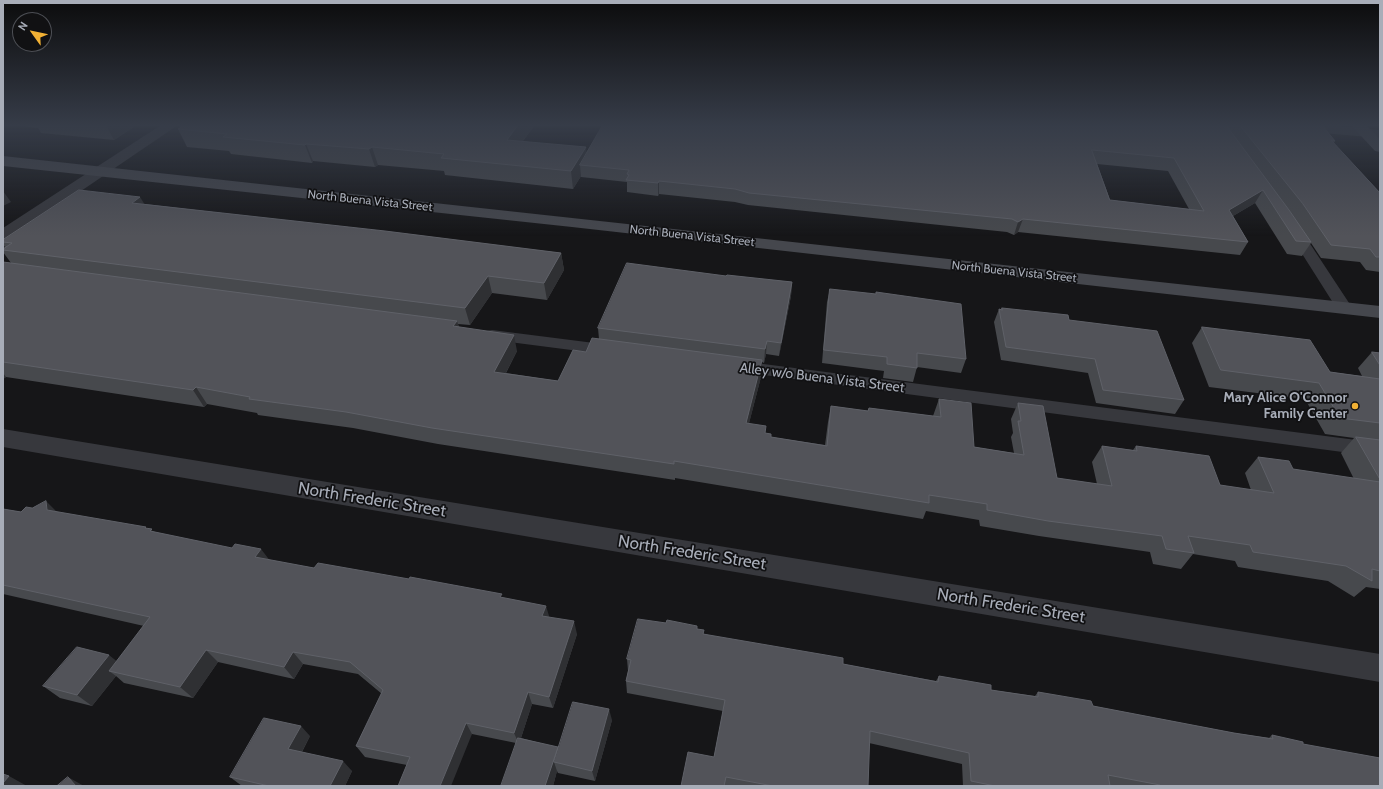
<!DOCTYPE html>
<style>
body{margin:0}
#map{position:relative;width:1383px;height:789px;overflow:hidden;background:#161618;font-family:Cabin,sans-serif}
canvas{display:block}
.frame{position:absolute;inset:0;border:4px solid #a8adb8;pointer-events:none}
.north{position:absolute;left:12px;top:12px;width:40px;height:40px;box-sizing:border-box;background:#111113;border:1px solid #4d4f55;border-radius:50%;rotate:303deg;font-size:11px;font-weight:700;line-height:16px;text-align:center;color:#a8adb8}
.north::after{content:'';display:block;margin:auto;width:14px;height:18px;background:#f2b134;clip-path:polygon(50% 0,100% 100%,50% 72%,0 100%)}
</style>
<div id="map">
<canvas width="1383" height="789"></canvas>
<div class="frame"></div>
<div class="north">N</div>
</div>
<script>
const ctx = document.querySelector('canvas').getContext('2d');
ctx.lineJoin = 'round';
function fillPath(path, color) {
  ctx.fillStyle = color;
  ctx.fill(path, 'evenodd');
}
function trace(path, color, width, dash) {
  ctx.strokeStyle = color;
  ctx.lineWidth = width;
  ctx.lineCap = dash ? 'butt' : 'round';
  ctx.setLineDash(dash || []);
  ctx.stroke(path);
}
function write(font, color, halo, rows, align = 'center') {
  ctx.font = font + ' Cabin,sans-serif';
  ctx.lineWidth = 3.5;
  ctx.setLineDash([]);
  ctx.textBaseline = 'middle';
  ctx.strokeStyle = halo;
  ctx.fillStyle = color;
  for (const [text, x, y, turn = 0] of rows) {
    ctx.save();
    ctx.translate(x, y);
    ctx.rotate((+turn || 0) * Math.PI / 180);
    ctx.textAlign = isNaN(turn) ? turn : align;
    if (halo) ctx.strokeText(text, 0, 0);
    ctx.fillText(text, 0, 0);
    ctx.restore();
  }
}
fillPath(new Path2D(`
 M 1294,226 L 1299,227 L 1353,309 L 1350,312 L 1340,312 L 1337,309 L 1287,230 L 1289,227 Z
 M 492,330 L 610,345 L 616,346 L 618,350 L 616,354 L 610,355 L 486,339 L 484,335 L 486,331 Z
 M 740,361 L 1380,443 L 1380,457 L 734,371 L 732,367 L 734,363 Z`), '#37383d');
fillPath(new Path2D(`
 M 161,125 L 178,125 L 9,240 L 3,241 L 3,228 Z
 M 1268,125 L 1330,125 L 1380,130 L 1380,138 L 1275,129 Z
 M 3,429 L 1380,654 L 1380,682 L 3,447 Z`), '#37383d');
fillPath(new Path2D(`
 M 1351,125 L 1366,125 L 1380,139 L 1380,152 L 1375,151 Z
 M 3,156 L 1380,306 L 1380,318 L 572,227 L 3,166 Z`), '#45474d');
fillPath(new Path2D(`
 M 10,125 L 137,125 L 114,140 L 41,133 L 38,128 Z
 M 535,125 L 523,141 L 586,153 L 603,125 L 1322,125 L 1335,141 L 1334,143 L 1380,193 L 1380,272 L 1366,270 L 1360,262 L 1321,258 L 1311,243 L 1302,256 L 1287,254 L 1255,203 L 1233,216 L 1248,242 L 1240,255 L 1018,232 L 1014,235 L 1007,232 L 748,205 L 735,202 L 659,194 L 658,196 L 627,192 L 627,182 L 581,177 L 581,176 L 573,189 L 445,175 L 444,171 L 378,165 L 375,167 L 313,161 L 312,163 L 231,154 L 229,151 L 187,147 L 178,129 L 180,128 L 180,126 ZM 1097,164 L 1168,171 L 1189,209 L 1110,200 Z
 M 145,204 L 561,253 L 564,270 L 547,300 L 492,293 L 470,325 L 458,324 L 459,327 L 517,351 L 506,373 L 558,381 L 586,352 L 599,339 L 598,328 L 726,276 L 792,282 L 791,296 L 779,356 L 766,354 L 764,363 L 762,362 L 761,377 L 749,423 L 771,437 L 825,445 L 828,422 L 831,406 L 868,411 L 869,408 L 933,416 L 939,399 L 974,447 L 1014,453 L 1011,437 L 1013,433 L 1011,419 L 1018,403 L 1057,478 L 1097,484 L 1092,462 L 1102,446 L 1133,450 L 1136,446 L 1220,485 L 1251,490 L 1245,473 L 1258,457 L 1293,469 L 1354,479 L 1341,453 L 1354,438 L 1325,434 L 1305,399 L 1209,387 L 1192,343 L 1202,327 L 1330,372 L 1362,376 L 1358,368 L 1372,352 L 1380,353 L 1380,589 L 1366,587 L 1354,597 L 1328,581 L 1238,567 L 1235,561 L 1193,554 L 1181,569 L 1153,564 L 1150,552 L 1039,536 L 980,526 L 979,520 L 926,511 L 923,519 L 675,478 L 675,480 L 438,444 L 353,428 L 258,415 L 257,413 L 207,404 L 204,407 L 6,377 L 3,379 L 3,262 L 11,263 L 3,252 L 3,249 L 5,247 L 3,245 L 3,240 Z
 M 830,289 L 966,359 L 961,373 L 917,367 L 913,382 L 883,378 L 884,371 L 822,363 L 827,302 Z
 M 1002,308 L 1069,320 L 1184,400 L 1175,414 L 1096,403 L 1088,373 L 1001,360 L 994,322 L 999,309 L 1001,309 Z
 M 3,509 L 21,512 L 57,512 L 148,529 L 155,532 L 269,560 L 314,568 L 503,598 L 549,617 L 577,634 L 553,708 L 532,704 L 521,738 L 559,748 L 612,720 L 595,781 L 558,773 L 557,771 L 553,786 L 501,786 L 516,743 L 472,734 L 407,765 L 365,757 L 356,746 L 382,694 L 358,674 L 303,664 L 294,679 L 218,662 L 193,698 L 124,683 L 116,676 L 92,706 L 60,698 L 43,686 L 117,661 L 144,626 L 3,594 Z
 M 666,623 L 697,629 L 704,634 L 843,664 L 936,681 L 939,676 L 991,690 L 1035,696 L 1038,692 L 1093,706 L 1234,733 L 1269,738 L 1272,735 L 1303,744 L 1380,786 L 963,786 L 962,764 L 869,743 L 868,786 L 681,786 L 714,757 L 723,711 L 627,693 L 626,681 L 628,671 L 627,659 Z
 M 310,736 L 302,752 L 352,771 L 345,786 L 242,786 L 230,777 Z`), '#47494d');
fillPath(new Path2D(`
 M 106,125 L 137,125 L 114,140 Z
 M 518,125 L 535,125 L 510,157 L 507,140 Z
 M 306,144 L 313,161 L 312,163 L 305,145 Z
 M 372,147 L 378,165 L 375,167 L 369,149 Z
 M 586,147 L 588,165 L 580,165 L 581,176 L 573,189 L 571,171 Z
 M 659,181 L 659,194 L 658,196 L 658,183 Z
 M 1263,190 L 1255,203 L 1221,223 L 1229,210 Z
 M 3,191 L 11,202 L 3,206 Z
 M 140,197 L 150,213 L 132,203 Z
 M 1023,219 L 1018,232 L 1014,235 L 1018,222 Z
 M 561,253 L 564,270 L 547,300 L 544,283 Z
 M 488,276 L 492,293 L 470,325 L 465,308 Z
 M 792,282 L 791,296 L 779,356 L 781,343 Z
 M 457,321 L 462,337 L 453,326 Z
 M 514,335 L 517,351 L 498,388 L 494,372 Z
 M 767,341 L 766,354 L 764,363 L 765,349 Z
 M 762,360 L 761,377 L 745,439 L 746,423 Z
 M 3,373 L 6,377 L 3,379 Z
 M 196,387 L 207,404 L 204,407 L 193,390 Z
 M 46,501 L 60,515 L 47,510 Z
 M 261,549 L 271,562 L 255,557 Z
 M 546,606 L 550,619 L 542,616 Z
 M 574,621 L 577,634 L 553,708 L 549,697 Z
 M 206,650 L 218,662 L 193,698 L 180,687 Z
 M 293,652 L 303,664 L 294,679 L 284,667 Z
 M 109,655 L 124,667 L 109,671 L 116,676 L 92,706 L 77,695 Z
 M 528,692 L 532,704 L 519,744 L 514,733 Z
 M 609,709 L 612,720 L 595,781 L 592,771 Z
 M 466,723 L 472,734 L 451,786 L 440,786 Z
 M 301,726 L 310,736 L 298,759 L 288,749 Z
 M 558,747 L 562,757 L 554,762 L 557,771 L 553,786 L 545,786 Z
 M 343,761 L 352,771 L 345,786 L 330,786 Z
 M 9,776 L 27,786 L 3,786 L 3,783 Z
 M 68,777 L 84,786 L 76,786 Z`), '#2f3033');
const building = new Path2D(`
 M 180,125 L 518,125 L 507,140 L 586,147 L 571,171 L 441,158 L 444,154 L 372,147 L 369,149 L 306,144 L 305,145 L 223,137 L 227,134 L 178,129 L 183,126 L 180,126 Z
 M 603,125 L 1226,125 L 1289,210 L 1311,242 L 1296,241 L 1263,190 L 1229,210 L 1248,242 L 1023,219 L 1018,222 L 1012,219 L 749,193 L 735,189 L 659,181 L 658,183 L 626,180 L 629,175 L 627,174 L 629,170 L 580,165 ZM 1092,150 L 1174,158 L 1204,211 L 1110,200 Z
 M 1240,125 L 1322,125 L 1335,141 L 1331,140 L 1380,193 L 1380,257 L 1376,257 L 1370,249 L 1331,245 L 1303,204 Z
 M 79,190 L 140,197 L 132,203 L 385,231 L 561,253 L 544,283 L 488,276 L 465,308 L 3,250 L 3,249 L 12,243 L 3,242 L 3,240 Z
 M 3,262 L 457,321 L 453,326 L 514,335 L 494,372 L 558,381 L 573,350 L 586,352 L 592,338 L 762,360 L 746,423 L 766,426 L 765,433 L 771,434 L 771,437 L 827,446 L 831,406 L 868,411 L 869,408 L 941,417 L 939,399 L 971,403 L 974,447 L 1024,455 L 1018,421 L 1021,421 L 1018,403 L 1043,406 L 1057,478 L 1112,486 L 1102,446 L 1137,451 L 1136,446 L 1209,456 L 1220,485 L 1274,493 L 1258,457 L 1289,461 L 1293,469 L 1380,482 L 1380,571 L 1372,569 L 1372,581 L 1346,566 L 1253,552 L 1250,545 L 1188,536 L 1194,553 L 1166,549 L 1162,536 L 1048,521 L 987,510 L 987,504 L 929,495 L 929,503 L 674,461 L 674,464 L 432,428 L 346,412 L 249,399 L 250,397 L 196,387 L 193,390 L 3,362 Z
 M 627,263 L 726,276 L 727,275 L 792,282 L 781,343 L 767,341 L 765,349 L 598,328 Z
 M 830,289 L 876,294 L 876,292 L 961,304 L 966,359 L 917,353 L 917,368 L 887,364 L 887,357 L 824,350 Z
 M 1002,308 L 1068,315 L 1069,320 L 1157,331 L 1184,400 L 1103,390 L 1095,359 L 1006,347 L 999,309 L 1002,310 Z
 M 1202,327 L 1310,340 L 1330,372 L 1380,379 L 1380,423 L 1340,418 L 1319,383 L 1221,370 Z
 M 1372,352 L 1380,353 L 1380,365 Z
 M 1356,437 L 1380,440 L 1380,479 Z
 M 46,501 L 47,510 L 146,527 L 145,528 L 152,529 L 150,531 L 232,548 L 235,544 L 261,549 L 255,557 L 314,568 L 318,563 L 409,579 L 410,577 L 502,594 L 500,597 L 546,606 L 542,616 L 574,621 L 549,697 L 528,692 L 514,733 L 466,723 L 440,786 L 398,786 L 410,757 L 356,746 L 383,690 L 350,662 L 293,652 L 284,667 L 206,650 L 180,687 L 109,671 L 150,617 L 3,585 L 3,509 L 21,512 L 26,507 L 32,508 Z
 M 638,619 L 666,623 L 667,620 L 697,626 L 697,629 L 704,630 L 703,634 L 843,658 L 843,664 L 938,682 L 939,676 L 991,685 L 991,690 L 1038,697 L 1038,692 L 1091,701 L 1093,706 L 1234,733 L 1273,739 L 1272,735 L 1303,742 L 1303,744 L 1380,758 L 1380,786 L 1160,786 L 1160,785 L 1108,775 L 1110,786 L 995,786 L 971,781 L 969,753 L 870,731 L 868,786 L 773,786 L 726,777 L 724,786 L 681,786 L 688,752 L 714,757 L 725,700 L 626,681 L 631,660 L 627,659 Z
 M 77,647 L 109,655 L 77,695 L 43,686 Z
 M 573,702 L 609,709 L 592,771 L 554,762 Z
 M 264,718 L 301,726 L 288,749 L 343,761 L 330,786 L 269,786 L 230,777 Z
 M 518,738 L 558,747 L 545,786 L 501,786 Z
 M 3,774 L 9,776 L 3,783 Z
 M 68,777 L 76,786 L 57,786 Z`);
fillPath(building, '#525359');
trace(building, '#5f6168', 1);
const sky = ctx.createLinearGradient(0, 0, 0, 236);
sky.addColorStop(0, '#0c0c0d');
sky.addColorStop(0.53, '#363c48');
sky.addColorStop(1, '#363c4800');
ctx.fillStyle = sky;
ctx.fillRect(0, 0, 1383, 236);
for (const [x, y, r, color] of [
 [1355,406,4,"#f2b134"]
]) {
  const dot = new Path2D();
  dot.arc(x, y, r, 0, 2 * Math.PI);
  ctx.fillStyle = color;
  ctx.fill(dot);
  trace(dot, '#111113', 1.5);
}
write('12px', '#a8adb8', '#111113', [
 ["North Buena Vista Street",370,201,6],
 ["North Buena Vista Street",692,236,6],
 ["North Buena Vista Street",1014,272,6]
]);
write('14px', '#a8adb8', '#111113', [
 ["Alley w/o Buena Vista Street",822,378,7]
]);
write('bold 14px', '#a8adb8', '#111113', [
 ["Mary Alice O'Connor",1347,398],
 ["Family Center",1347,414]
], 'right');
write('17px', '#a8adb8', '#111113', [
 ["North Frederic Street",372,500,9],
 ["North Frederic Street",692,553,9],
 ["North Frederic Street",1011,606,9]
]);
</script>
